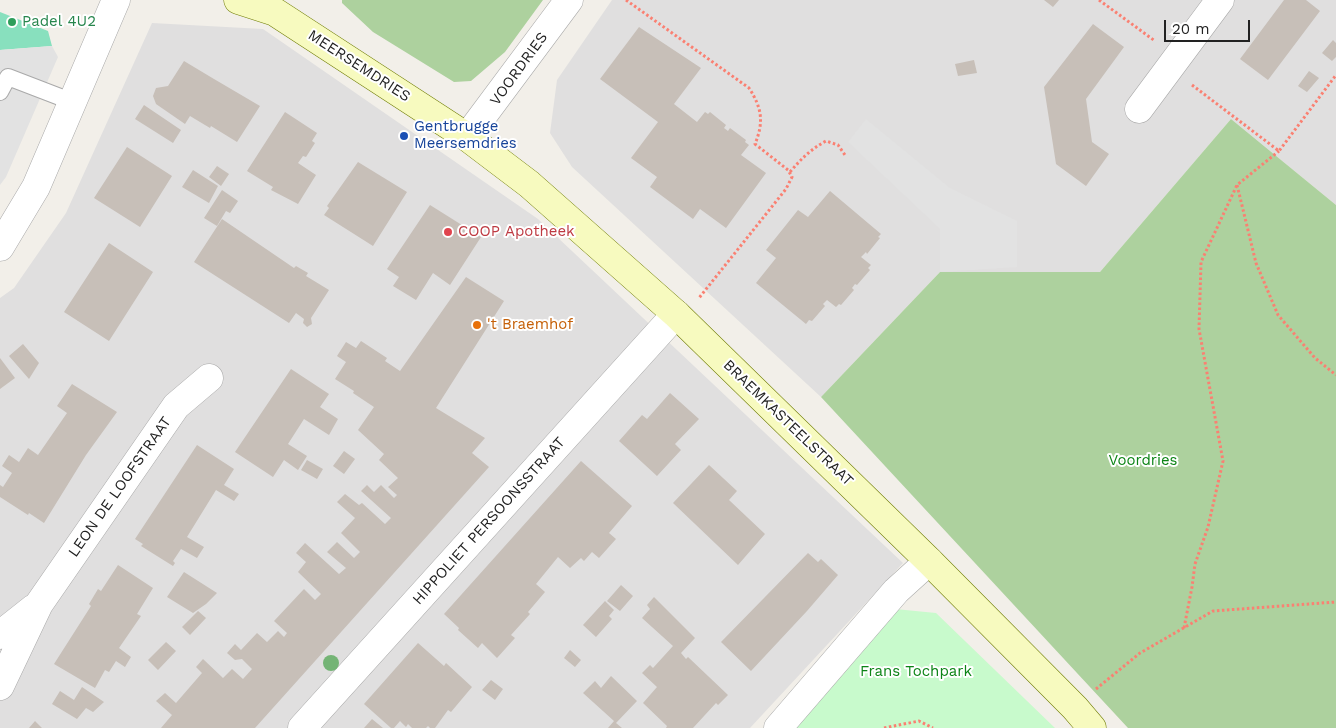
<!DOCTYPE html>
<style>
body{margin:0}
#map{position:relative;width:1336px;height:728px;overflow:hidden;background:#f2efe9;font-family:"Work Sans",sans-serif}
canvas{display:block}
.scale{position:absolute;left:1164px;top:20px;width:86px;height:22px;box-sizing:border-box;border:2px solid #222;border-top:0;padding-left:6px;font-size:15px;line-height:18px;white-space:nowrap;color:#222;-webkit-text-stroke:4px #fff;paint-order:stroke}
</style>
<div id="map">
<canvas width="1336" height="728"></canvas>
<div class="scale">20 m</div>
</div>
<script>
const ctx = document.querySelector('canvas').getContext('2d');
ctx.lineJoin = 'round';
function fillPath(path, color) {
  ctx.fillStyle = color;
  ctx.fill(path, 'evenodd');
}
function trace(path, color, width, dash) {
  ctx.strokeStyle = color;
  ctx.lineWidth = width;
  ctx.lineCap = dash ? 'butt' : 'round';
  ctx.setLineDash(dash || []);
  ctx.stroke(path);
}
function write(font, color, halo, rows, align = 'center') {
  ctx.font = font + ' "Work Sans",sans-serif';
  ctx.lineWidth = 4;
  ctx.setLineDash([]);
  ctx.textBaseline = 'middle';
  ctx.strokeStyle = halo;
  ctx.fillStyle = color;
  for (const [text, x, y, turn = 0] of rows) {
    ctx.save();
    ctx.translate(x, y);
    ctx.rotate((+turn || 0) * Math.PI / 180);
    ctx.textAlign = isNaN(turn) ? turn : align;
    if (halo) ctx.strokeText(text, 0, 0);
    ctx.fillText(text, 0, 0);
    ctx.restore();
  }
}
fillPath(new Path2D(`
 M 612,0 L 1336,0 L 1336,205 L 1231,119 L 1100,272 L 940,272 L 821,397 L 572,167 L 550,133 L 557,80 Z
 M 152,23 L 263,29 L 538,219 L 903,563 L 750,728 L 0,728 L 0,298 L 14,288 L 66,213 Z`), '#e0dfdf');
fillPath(new Path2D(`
 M 342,0 L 543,0 L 505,52 L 471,81 L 454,82 L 373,32 L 342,3 Z
 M 1231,119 L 1336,205 L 1336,728 L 1128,728 L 821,397 L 940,272 L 1100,272 Z`), '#add19e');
fillPath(new Path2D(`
 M 895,609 L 936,613 L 1055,728 L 795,728 Z`), '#c8facc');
fillPath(new Path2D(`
 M 0,12 L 48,31 L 52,46 L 0,50 Z`), '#88e0be');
fillPath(new Path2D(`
 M 52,46 L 58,57 L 6,177 L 0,185 L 0,50 Z
 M 866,119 L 950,188 L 1017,221 L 1017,267 L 940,272 L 940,229 L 848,142 Z`), '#e2e2e2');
fillPath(new Path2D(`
 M 1044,0 L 1059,0 L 1053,7 Z
 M 1284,0 L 1306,0 L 1320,11 L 1268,80 L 1240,59 Z
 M 1093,24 L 1124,47 L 1086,99 L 1092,142 L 1109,154 L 1086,186 L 1056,164 L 1044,87 Z
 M 639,27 L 701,68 L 674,104 L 697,122 L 705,112 L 708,114 L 710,112 L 726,125 L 724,128 L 728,131 L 730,128 L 746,140 L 745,142 L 749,145 L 741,155 L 766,173 L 726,228 L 700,209 L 693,219 L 650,187 L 657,177 L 631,158 L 658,122 L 600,79 Z
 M 1333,40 L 1336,43 L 1336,57 L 1332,61 L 1322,53 Z
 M 974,60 L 977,73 L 958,76 L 955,64 Z
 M 184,61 L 214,79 L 260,106 L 237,142 L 211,126 L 210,128 L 190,116 L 185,124 L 156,104 L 153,96 L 156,88 L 168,86 Z
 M 1309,71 L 1319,78 L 1307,92 L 1298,86 Z
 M 144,105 L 181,130 L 173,143 L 135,119 Z
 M 285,112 L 317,133 L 312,141 L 315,143 L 306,157 L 303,156 L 298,163 L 316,175 L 298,204 L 271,190 L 273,187 L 247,171 Z
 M 127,147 L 172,176 L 140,227 L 94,198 Z
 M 358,162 L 407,192 L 373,246 L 324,215 L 329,208 L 327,206 Z
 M 217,166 L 229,174 L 221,186 L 209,177 Z
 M 193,170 L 218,186 L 209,203 L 182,187 Z
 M 222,190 L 238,201 L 230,213 L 226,211 L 217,226 L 204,218 Z
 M 830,191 L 881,234 L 878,237 L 880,238 L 867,254 L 866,252 L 861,257 L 871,265 L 868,268 L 870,270 L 857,285 L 855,284 L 852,288 L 854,290 L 841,305 L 839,304 L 836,307 L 827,300 L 823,304 L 825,306 L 812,321 L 809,320 L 806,324 L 756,283 L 776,258 L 766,250 L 798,210 L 808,217 Z
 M 430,205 L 481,237 L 450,285 L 433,273 L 416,300 L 393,286 L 399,277 L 387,269 Z
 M 222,219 L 294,268 L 296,266 L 308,273 L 306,276 L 329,290 L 311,318 L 312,324 L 307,327 L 303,323 L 304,319 L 296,313 L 289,323 L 194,262 Z
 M 109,243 L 153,272 L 109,341 L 64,312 Z
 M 466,277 L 504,301 L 436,408 L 485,438 L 472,453 L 489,467 L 255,728 L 161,728 L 172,715 L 156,701 L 165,693 L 176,703 L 202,673 L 196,667 L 203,659 L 223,678 L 232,669 L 243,679 L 252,669 L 242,659 L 235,660 L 227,653 L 235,644 L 241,650 L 257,633 L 267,642 L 278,631 L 284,637 L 287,633 L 274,621 L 304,589 L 315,600 L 321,594 L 298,572 L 306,562 L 296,553 L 305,543 L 339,574 L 346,568 L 327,552 L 337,542 L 354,558 L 360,552 L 341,533 L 355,518 L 337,502 L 345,494 L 359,505 L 362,503 L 385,524 L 391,518 L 361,491 L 367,485 L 374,492 L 381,485 L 394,498 L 397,495 L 388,487 L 398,478 L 379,460 L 384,454 L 358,430 L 374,407 L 353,393 L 354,391 L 335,379 L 346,362 L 337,356 L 346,342 L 356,348 L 361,341 L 387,358 L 385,361 L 400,371 Z
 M 23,344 L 39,363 L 29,379 L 9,356 Z
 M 0,358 L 15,378 L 0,389 Z
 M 291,369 L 329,394 L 320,407 L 338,419 L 329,435 L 304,419 L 288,444 L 307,456 L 298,470 L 284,460 L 273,477 L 235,452 Z
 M 72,384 L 117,412 L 86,455 L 44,523 L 29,513 L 28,515 L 0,497 L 0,485 L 3,487 L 12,473 L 2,466 L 9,455 L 19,462 L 28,448 L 38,455 L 67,413 L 57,406 Z
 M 670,393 L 699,419 L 675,444 L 681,450 L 657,476 L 619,441 L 642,415 L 647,419 Z
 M 197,445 L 234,469 L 224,485 L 239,494 L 234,501 L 216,490 L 187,537 L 204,547 L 197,558 L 181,549 L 173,561 L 175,563 L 173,566 L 141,546 L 143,544 L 135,539 Z
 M 344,451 L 355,459 L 344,474 L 333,466 Z
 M 307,460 L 323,469 L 317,479 L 301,470 Z
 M 581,461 L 632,506 L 609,533 L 616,539 L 599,558 L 592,552 L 584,561 L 581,558 L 570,568 L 558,557 L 536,584 L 545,592 L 528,612 L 530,614 L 511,635 L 515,638 L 497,658 L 482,643 L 478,648 L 458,630 L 459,628 L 444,614 Z
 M 709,465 L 737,491 L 729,500 L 765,534 L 738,565 L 673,503 Z
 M 808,553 L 818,562 L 821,559 L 838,575 L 807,611 L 751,671 L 721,642 Z
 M 118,565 L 153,588 L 137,614 L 141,616 L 119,648 L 131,657 L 125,667 L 116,661 L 109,672 L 105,670 L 95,688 L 54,664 L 91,606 L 89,604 L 98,589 L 101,591 Z
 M 184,572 L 217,593 L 206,604 L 193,613 L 167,597 Z
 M 621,585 L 633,596 L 620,611 L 607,601 Z
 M 654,597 L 695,638 L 681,653 L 686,659 L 688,657 L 728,695 L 718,705 L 716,703 L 693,728 L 666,728 L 667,726 L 643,703 L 657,687 L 642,673 L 650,665 L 653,668 L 673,646 L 642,618 L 650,609 L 647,605 Z
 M 605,601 L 614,610 L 609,616 L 612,619 L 596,637 L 583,625 Z
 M 198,611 L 206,618 L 190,635 L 182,627 Z
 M 166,642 L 176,651 L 158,670 L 148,660 Z
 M 418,643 L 444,666 L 446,663 L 472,687 L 451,712 L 448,710 L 435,728 L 430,728 L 428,726 L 426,728 L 412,728 L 408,724 L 406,727 L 400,721 L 394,728 L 391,728 L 364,704 Z
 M 570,650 L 581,660 L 575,667 L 564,658 Z
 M 611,676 L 637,701 L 616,723 L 622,728 L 608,728 L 614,721 L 583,693 L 595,681 L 601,688 Z
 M 491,680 L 503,689 L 495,700 L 482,690 Z
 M 82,687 L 104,702 L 93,712 L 86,708 L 77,719 L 52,704 L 60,691 L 74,700 Z
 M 372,719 L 383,728 L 364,728 Z
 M 35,721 L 42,728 L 29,728 Z`), '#c7bfb8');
const lane = new Path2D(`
 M 0,92 L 8,77 L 73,102`);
const street = new Path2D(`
 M 1139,109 L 1220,0
 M 467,137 L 569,0
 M 0,247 L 36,187 L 116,0
 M 0,635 L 34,608
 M 0,686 L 39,604 L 176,406 L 209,378
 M 302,728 L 676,314
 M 778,728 L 896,591 L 929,561`);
const secondary = new Path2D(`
 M 238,0 L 275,12 L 467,137 L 529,184 L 676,314 L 929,561 L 1075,708 L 1092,728`);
trace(lane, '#a9a9a9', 18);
trace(street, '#a9a9a9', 29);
trace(secondary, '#707d05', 29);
trace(new Path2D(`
 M 626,0 L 749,88 C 762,108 764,122 755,144 L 788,170 L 792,177 L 786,189 L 699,298
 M 1099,0 L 1155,41
 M 1192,85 L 1279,151 L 1336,75
 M 790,172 C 801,159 811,149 826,141 L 838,145 L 845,155
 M 1237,185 L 1256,263 L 1278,315 L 1315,358 L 1336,375
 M 1184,628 L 1192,587 L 1195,564 L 1208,527 L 1223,461 L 1199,329 L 1201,262 L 1237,185 L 1279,151
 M 1096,689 L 1140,653 L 1213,611 L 1336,602
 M 884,728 L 919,721 L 933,728`), '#fa8072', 3, [2.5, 2.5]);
trace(lane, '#fff', 16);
trace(street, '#fff', 28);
trace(secondary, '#f7fabf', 28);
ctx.fillStyle = '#74b475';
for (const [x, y] of [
 [331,663]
]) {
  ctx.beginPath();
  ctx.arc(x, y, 8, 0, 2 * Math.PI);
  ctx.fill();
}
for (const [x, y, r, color] of [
 [12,22,5,"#2e9e5b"],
 [404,136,5,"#1a4fb4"],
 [448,232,5,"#e0444e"],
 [477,325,5,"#e8710a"]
]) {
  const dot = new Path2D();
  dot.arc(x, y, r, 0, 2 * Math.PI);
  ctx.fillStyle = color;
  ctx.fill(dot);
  trace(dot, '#fff', 2);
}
write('15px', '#27864d', '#fff', [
 ["Padel 4U2",22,22]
], 'left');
write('15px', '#222', '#fff', [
 ["MEERSEMDRIES",359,66,33],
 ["VOORDRIES",519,69,-54],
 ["BRAEMKASTEELSTRAAT",788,423,44],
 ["LEON DE LOOFSTRAAT",120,487,-55],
 ["HIPPOLIET PERSOONSSTRAAT",489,521,-48]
]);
write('15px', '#164399', '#fff', [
 ["Gentbrugge",414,127],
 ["Meersemdries",414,144]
], 'left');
write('15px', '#be3a42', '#fff', [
 ["COOP Apotheek",458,232]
], 'left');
write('15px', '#c56008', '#fff', [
 ["'t Braemhof",487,325]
], 'left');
write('15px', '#0c8416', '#fff', [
 ["Voordries",1143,461],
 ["Frans Tochpark",916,672]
]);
</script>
